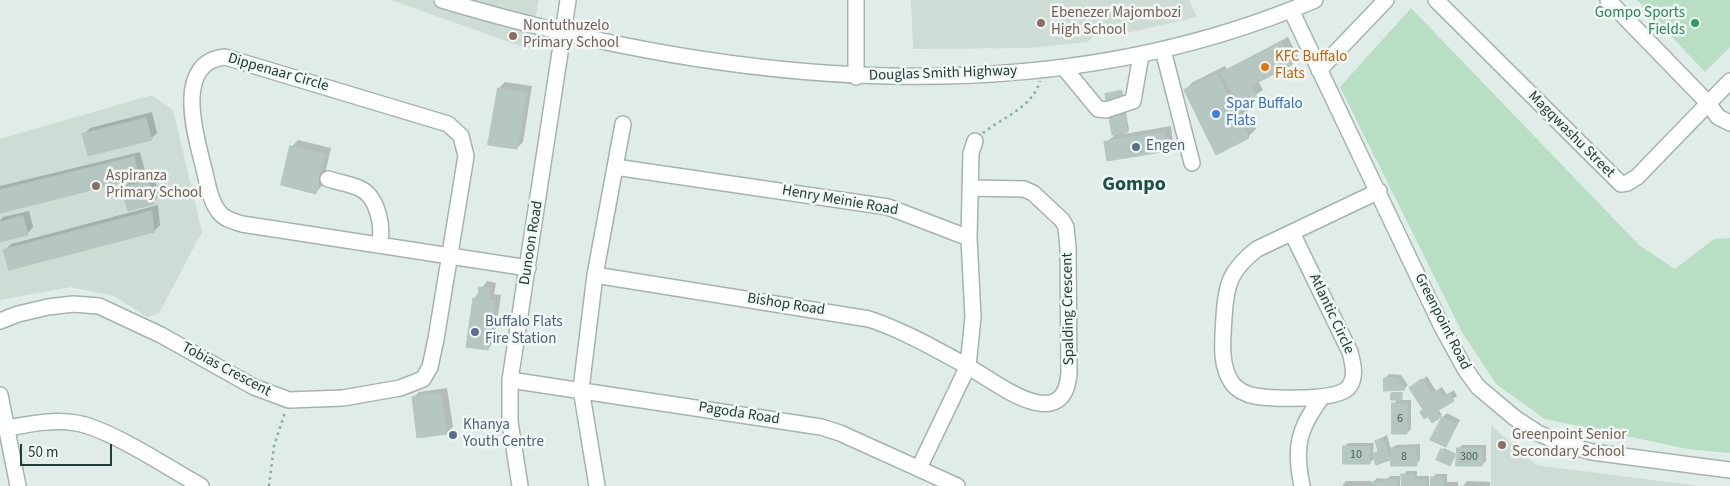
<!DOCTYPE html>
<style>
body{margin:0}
#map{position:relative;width:1730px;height:486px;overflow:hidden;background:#e0ece7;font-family:"Source Sans 3",sans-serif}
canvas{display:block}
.scale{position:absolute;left:20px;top:444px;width:92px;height:22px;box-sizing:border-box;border:2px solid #203d37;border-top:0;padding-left:6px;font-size:15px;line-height:18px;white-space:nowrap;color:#203d37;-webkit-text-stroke:4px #f1f8f5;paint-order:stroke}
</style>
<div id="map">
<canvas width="1730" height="486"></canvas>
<div class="scale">50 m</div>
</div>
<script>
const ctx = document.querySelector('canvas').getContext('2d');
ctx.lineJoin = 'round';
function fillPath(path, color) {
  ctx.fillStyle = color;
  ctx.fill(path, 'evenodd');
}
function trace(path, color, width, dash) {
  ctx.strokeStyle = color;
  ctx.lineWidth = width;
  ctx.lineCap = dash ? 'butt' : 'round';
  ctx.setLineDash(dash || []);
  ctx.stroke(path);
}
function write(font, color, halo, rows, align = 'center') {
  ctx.font = font + ' "Source Sans 3",sans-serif';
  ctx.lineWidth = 5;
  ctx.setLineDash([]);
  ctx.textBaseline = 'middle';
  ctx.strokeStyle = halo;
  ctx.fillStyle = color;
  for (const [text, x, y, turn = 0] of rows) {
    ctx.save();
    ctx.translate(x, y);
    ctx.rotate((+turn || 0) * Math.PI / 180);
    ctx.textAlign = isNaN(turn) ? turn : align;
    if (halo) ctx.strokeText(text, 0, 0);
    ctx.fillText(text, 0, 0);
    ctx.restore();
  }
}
fillPath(new Path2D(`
 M 391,0 L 539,0 L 529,49 Z
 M 911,0 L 1189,0 L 1197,17 L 1127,33 L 1115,29 L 1095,34 L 1088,42 L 1029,48 L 913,49 Z
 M 152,95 L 173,110 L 202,232 L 159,313 L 147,317 L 114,296 L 71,287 L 0,300 L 0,139 Z
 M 1491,425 L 1536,465 L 1699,486 L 1491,486 Z`), '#cedcd6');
fillPath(new Path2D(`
 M 1637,0 L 1730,0 L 1730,47 L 1705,72 Z
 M 1411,8 L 1639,245 L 1675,269 L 1714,239 L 1730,238 L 1730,453 L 1688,449 L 1545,419 L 1496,384 L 1462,332 L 1340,87 Z`), '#b8dec4');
fillPath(new Path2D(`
 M 1288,37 L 1298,57 L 1292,63 L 1258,81 L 1263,90 L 1244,103 L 1256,129 L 1248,137 L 1185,90 L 1193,82 L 1225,66 L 1227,69 Z
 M 505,82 L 532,86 L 523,142 L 517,148 L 499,88 Z
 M 1122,90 L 1129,130 L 1124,134 L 1171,126 L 1173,143 L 1167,150 L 1105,143 L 1114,136 L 1106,94 Z
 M 152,112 L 157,133 L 151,139 L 84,134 L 90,128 Z
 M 298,140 L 331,148 L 322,186 L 316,192 L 291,147 Z
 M 140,152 L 145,171 L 136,180 L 154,175 L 159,196 L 153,202 L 123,188 L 132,179 L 0,212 L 0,186 Z
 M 158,205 L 160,225 L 154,231 L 5,250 L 11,244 Z
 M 29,211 L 33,227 L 27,234 L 0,236 L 0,220 L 3,217 Z
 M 487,281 L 496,283 L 494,294 L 501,295 L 494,342 L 488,349 L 474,299 Z
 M 1389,374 L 1401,375 L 1408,385 L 1404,389 L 1385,378 Z
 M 1427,376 L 1436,391 L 1442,387 L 1447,395 L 1454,390 L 1457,396 L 1438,409 L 1442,415 L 1440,416 L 1424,410 L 1410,389 Z
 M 447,388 L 453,427 L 446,433 L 413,398 L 419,392 Z
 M 1394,392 L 1403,392 L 1400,400 L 1411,400 L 1411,429 L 1407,433 L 1393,404 L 1398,399 L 1392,393 Z
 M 1447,413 L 1460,420 L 1446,446 L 1443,417 Z
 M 1387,435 L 1391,449 L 1396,445 L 1420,444 L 1420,460 L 1416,464 L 1392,456 L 1377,463 L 1375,458 L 1369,463 L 1344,447 L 1348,443 L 1374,443 L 1373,455 L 1380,452 L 1376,441 Z
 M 1462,445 L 1486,445 L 1486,461 L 1482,465 L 1458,449 Z
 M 1444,448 L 1456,454 L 1451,463 L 1442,450 Z
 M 1407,471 L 1417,471 L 1417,476 L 1429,476 L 1429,486 L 1403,486 L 1403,475 Z
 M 1436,474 L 1447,474 L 1447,482 L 1458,482 L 1458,486 L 1432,486 L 1432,478 Z
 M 1390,476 L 1400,476 L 1400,486 L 1342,486 L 1346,481 L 1371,481 L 1371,485 L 1377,478 L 1387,479 Z
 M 1467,481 L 1490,482 L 1490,486 L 1463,486 Z`), '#0003');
const building = new Path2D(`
 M 1282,42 L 1293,64 L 1251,86 L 1257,98 L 1239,107 L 1221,73 Z
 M 1217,74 L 1249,138 L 1216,155 L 1184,90 Z
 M 498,88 L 527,93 L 517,149 L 488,145 Z
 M 1120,91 L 1128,132 L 1112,135 L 1105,94 Z
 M 146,118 L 152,140 L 88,156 L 82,134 Z
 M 1165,132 L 1168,151 L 1107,161 L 1104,142 Z
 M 290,146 L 325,154 L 316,194 L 281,185 Z
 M 134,157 L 139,178 L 0,213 L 0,190 Z
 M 148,181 L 154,204 L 128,211 L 121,188 Z
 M 152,211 L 154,232 L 9,270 L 3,250 Z
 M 23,216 L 28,235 L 0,242 L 0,222 Z
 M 479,287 L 490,288 L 489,300 L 495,301 L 488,350 L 466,347 L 473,298 L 478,299 Z
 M 1384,378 L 1397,378 L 1405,390 L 1384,391 Z
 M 1422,379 L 1432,394 L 1438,390 L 1443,397 L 1423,410 L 1409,388 Z
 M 441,393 L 447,434 L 417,438 L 412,397 Z
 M 1391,393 L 1402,393 L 1402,400 L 1391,400 Z
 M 1450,393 L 1454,401 L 1424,419 L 1420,412 Z
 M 1392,403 L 1408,404 L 1407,434 L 1392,434 Z
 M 1437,411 L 1441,417 L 1432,423 L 1428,417 Z
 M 1442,417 L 1457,424 L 1446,447 L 1430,440 Z
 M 1383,438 L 1390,460 L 1382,463 L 1375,441 Z
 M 1343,446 L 1370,447 L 1370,464 L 1343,464 Z
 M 1391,448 L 1416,448 L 1417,466 L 1391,466 Z
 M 1457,448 L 1483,449 L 1482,466 L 1456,466 Z
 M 1441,449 L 1449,453 L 1444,463 L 1436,460 Z
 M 1378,452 L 1382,463 L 1376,465 L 1372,454 Z
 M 1449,453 L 1455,456 L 1450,466 L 1444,463 Z
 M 1401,474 L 1414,474 L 1414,486 L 1402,486 Z
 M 1431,477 L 1443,477 L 1443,486 L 1431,486 Z
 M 1385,479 L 1397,479 L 1396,486 L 1385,486 Z
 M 1414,480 L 1426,480 L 1426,486 L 1414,486 Z
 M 1372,482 L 1385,482 L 1385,486 L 1372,486 Z`);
fillPath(building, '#b5c7c0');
trace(building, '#b2c6bf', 1);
const minor = new Path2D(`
 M 442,0 C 724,84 1038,118 1315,0
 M 856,0 L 856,77
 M 1436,0 L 1621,184 L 1627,183 L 1637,177 L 1730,81
 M 1608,0 L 1708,103 L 1718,117 L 1730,123
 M 1291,10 L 1442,327 L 1465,369 L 1478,387 L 1515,418 L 1538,433 L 1563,444 L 1592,452 L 1730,470
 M 1163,50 L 1192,163
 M 1065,69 L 1098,109 L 1106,110 L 1133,101 L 1141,55
 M 1319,70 L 1386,0
 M 615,167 L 888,207 L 969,238 L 973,317 L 968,366 L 919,468
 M 328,179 C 338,182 350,184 359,188 C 378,196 384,228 379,245
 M 1292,233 L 1350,352 C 1353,364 1357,378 1348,388 C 1335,401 1273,399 1255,396 C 1247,395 1237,390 1232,383 C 1219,364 1223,339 1224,317 C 1226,284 1230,270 1257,249 L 1379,191
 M 969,238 L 971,153 L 975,141
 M 595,275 L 869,319 C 902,330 934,348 965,365 C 991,378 1064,440 1069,373 L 1068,248 L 1066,227 L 1062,220 L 1033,193 L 1024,189 L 970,188
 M 0,321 L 18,314 L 48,307 L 73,304 L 99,306 L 161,335 L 254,387 L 289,400 L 343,398 L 400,388 L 423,379 L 430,367 L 436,339 L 466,156 L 461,136 L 448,124 L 225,57 C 174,62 195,134 203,165 C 207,180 209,199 219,212 C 224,219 233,221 242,224 L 528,268
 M 510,380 L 821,427 L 840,433 L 957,486
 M 0,395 L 18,486
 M 7,428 C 30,424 53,419 76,423 C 111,429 168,468 201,486
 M 520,486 L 510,422 L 510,380 L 568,0
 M 597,486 L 581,389 L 595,275 L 623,124
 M 1302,486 C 1294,447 1298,429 1322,397`);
trace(minor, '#a3b4af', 18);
trace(new Path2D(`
 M 983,133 C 1003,117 1032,108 1040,81
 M 269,486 L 274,446 L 285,412`), '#7fb1a4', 2.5, [2.5, 4]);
trace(minor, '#fff', 15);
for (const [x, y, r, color] of [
 [1041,23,5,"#8d6e63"],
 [1695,23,5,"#2e9e5b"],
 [513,36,5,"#8d6e63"],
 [1265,67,5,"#e8710a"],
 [1216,114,5,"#3f7fe0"],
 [1136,147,5,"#5c6f8a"],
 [96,186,5,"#8d6e63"],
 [475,332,5,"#5c6f8a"],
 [453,435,5,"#5c6f8a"],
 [1502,445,5,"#8d6e63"]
]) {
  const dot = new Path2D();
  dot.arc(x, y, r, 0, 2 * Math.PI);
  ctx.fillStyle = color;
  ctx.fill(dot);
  trace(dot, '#f1f8f5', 2);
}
write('12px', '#456059', null, [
 ["6",1400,419],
 ["10",1356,455],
 ["8",1404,457],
 ["300",1469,457]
]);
write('15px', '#785e54', '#f1f8f5', [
 ["Ebenezer Majombozi",1051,14],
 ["High School",1051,31],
 ["Nontuthuzelo",523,27],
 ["Primary School",523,44],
 ["Aspiranza",106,177],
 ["Primary School",106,194],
 ["Greenpoint Senior",1512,436],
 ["Secondary School",1512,453]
], 'left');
write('15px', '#27864d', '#f1f8f5', [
 ["Gompo Sports",1685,14],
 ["Fields",1685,31]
], 'right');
write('15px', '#c56008', '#f1f8f5', [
 ["KFC Buffalo",1275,58],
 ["Flats",1275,75]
], 'left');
write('15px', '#203d37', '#f1f8f5', [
 ["Dippenaar Circle",278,73,16],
 ["Douglas Smith Highway",943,74,-2],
 ["Magqwashu Street",1571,135,45],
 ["Henry Meinie Road",840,201,10],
 ["Dunoon Road",532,243,-81],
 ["Bishop Road",786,305,9],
 ["Spalding Crescent",1069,309,-91],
 ["Atlantic Circle",1331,314,65],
 ["Greenpoint Road",1442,322,63],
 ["Tobias Crescent",226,370,28],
 ["Pagoda Road",739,414,9]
]);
write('15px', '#366cbe', '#f1f8f5', [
 ["Spar Buffalo",1226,105],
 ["Flats",1226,122]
], 'left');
write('15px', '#4e5e75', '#f1f8f5', [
 ["Engen",1146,147],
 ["Buffalo Flats",485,323],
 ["Fire Station",485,340],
 ["Khanya",463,426],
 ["Youth Centre",463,443]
], 'left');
write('bold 20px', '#1b5046', '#f1f8f5', [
 ["Gompo",1134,186]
]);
</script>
